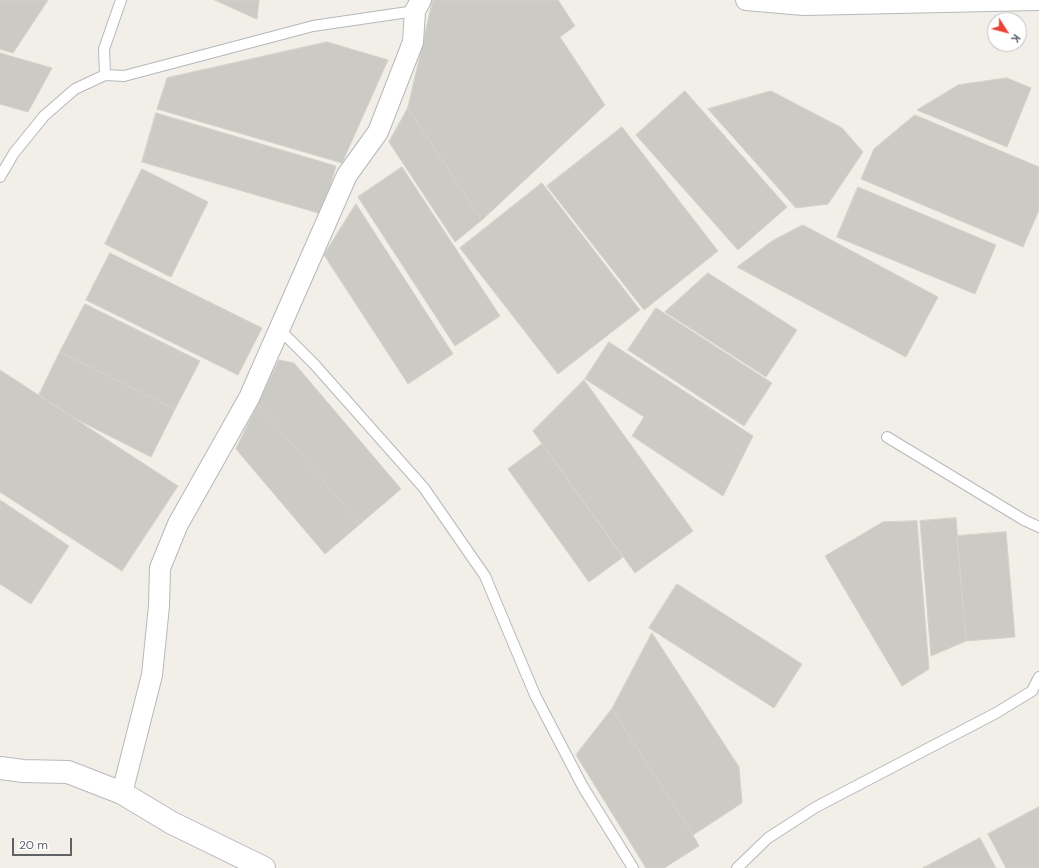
<!DOCTYPE html>
<style>
body{margin:0}
#map{position:relative;width:1039px;height:868px;overflow:hidden;background:#f1efe8;font-family:"DM Sans",sans-serif}
canvas{display:block}
.north{position:absolute;left:987px;top:12px;width:40px;height:40px;box-sizing:border-box;background:#fff;border:1px solid #bfc1c3;border-radius:50%;rotate:126deg;font-size:11px;font-weight:700;line-height:16px;text-align:center;color:#5f6368}
.north::after{content:'';display:block;margin:auto;width:14px;height:18px;background:#ea4335;clip-path:polygon(50% 0,100% 100%,50% 72%,0 100%)}
.scale{position:absolute;left:12px;top:838px;width:60px;height:18px;box-sizing:border-box;border:2px solid #5f6368;border-top:0;padding-left:5px;font-size:12px;line-height:14px;white-space:nowrap;color:#5f6368;-webkit-text-stroke:3px #fff;paint-order:stroke}
</style>
<div id="map">
<canvas width="1039" height="868"></canvas>
<div class="north">K</div>
<div class="scale">20 m</div>
</div>
<script>
const ctx = document.querySelector('canvas').getContext('2d');
ctx.lineJoin = 'round';
function fillPath(path, color) {
  ctx.fillStyle = color;
  ctx.fill(path, 'evenodd');
}
function trace(path, color, width, dash) {
  ctx.strokeStyle = color;
  ctx.lineWidth = width;
  ctx.lineCap = dash ? 'butt' : 'round';
  ctx.setLineDash(dash || []);
  ctx.stroke(path);
}
const building = new Path2D(`
 M 0,0 L 48,0 L 13,53 L 0,49 Z
 M 215,0 L 259,0 L 257,19 Z
 M 433,0 L 558,0 L 575,26 L 560,37 L 605,105 L 482,220 L 408,108 Z
 M 327,42 L 388,60 L 342,163 L 157,109 L 167,78 Z
 M 0,53 L 52,68 L 28,112 L 0,104 Z
 M 1007,78 L 1031,88 L 1007,147 L 917,110 L 958,85 Z
 M 685,91 L 787,207 L 738,250 L 636,135 Z
 M 771,91 L 842,128 L 863,152 L 828,204 L 796,208 L 708,109 Z
 M 408,108 L 482,220 L 455,242 L 389,142 Z
 M 156,113 L 336,166 L 322,214 L 142,162 Z
 M 915,115 L 1039,167 L 1039,210 L 1023,247 L 861,179 L 874,149 Z
 M 622,127 L 718,251 L 644,310 L 547,186 Z
 M 402,167 L 500,316 L 455,346 L 358,197 Z
 M 142,169 L 208,202 L 171,277 L 105,244 Z
 M 542,183 L 640,310 L 558,374 L 460,248 Z
 M 858,187 L 996,245 L 975,294 L 837,237 Z
 M 356,204 L 453,354 L 408,384 L 324,255 Z
 M 803,225 L 938,297 L 906,357 L 737,267 L 772,241 Z
 M 110,253 L 262,328 L 238,375 L 86,300 Z
 M 708,273 L 797,330 L 766,377 L 665,312 Z
 M 85,304 L 200,361 L 175,409 L 60,352 Z
 M 656,308 L 772,383 L 744,426 L 628,350 Z
 M 609,342 L 753,436 L 723,496 L 632,436 L 644,417 L 585,379 Z
 M 60,352 L 175,409 L 151,457 L 76,419 L 39,395 Z
 M 279,360 L 294,363 L 401,489 L 360,524 L 258,404 Z
 M 0,370 L 178,486 L 122,571 L 0,492 Z
 M 584,380 L 693,531 L 635,573 L 533,431 Z
 M 258,404 L 360,524 L 325,554 L 236,449 Z
 M 542,444 L 623,557 L 589,582 L 508,469 Z
 M 0,500 L 69,546 L 31,604 L 0,584 Z
 M 956,518 L 966,641 L 931,656 L 920,521 Z
 M 917,521 L 929,669 L 902,686 L 825,556 L 883,522 Z
 M 1006,532 L 1015,637 L 966,641 L 957,536 Z
 M 677,584 L 802,664 L 774,708 L 649,628 Z
 M 652,633 L 739,767 L 742,803 L 693,835 L 612,709 Z
 M 612,709 L 693,835 L 699,846 L 664,868 L 646,868 L 576,755 Z
 M 1039,807 L 1039,868 L 1006,868 L 988,834 Z
 M 980,838 L 996,868 L 923,868 Z`);
fillPath(building, '#cccac5');
trace(building, '#d6d1c6', 1);
const lane = new Path2D(`
 M 105,75 L 104,49 L 121,0
 M 0,177 L 14,153 L 44,116 L 75,89 L 105,75 L 124,76 L 313,26 L 415,11
 M 280,330 L 315,365 L 424,488 L 485,576 L 535,695 L 583,787 L 633,868
 M 887,437 L 1024,520 L 1039,527
 M 737,868 L 768,838 L 816,807 L 996,713 L 1032,691 L 1039,677`);
const street = new Path2D(`
 M 746,0 L 804,5 L 1037,0
 M 122,793 L 152,675 L 159,606 L 160,568 L 178,524 L 249,398 L 347,175 L 378,132 L 413,42 L 415,11 L 421,0`);
const secondary = new Path2D(`
 M 0,768 L 23,771 L 68,772 L 122,793 L 172,823 L 264,868`);
trace(lane, '#b5b8bc', 12);
trace(street, '#b5b8bc', 22);
trace(secondary, '#b6babf', 24);
trace(lane, '#fff', 10);
trace(street, '#fff', 20);
trace(secondary, '#fff', 22);
</script>
